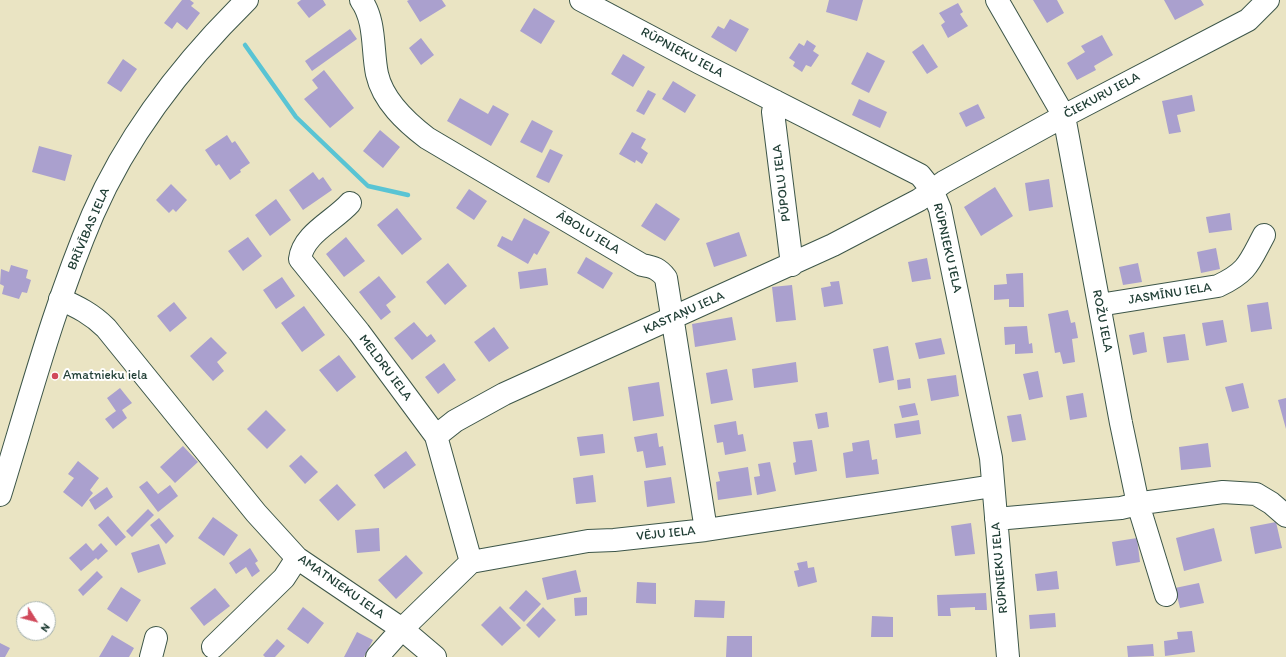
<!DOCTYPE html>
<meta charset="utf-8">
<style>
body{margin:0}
#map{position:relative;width:1286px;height:657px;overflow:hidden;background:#eae4c3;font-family:Itim,sans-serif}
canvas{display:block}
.north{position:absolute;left:16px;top:601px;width:40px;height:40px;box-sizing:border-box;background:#fff;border:1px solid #a5b1ae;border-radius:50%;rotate:126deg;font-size:11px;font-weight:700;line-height:16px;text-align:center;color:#1f3d34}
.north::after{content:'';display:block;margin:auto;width:14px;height:18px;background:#d1495b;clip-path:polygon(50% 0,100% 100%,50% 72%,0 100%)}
</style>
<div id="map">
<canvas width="1286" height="657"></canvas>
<div class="north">N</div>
</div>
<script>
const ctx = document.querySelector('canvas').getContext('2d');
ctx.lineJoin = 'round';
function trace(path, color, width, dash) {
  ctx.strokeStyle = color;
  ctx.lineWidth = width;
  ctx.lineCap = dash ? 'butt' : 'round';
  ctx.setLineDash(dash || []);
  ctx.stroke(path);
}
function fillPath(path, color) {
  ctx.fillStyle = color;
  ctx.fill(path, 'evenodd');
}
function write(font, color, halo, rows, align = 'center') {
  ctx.font = font + ' Itim,sans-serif';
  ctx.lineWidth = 4;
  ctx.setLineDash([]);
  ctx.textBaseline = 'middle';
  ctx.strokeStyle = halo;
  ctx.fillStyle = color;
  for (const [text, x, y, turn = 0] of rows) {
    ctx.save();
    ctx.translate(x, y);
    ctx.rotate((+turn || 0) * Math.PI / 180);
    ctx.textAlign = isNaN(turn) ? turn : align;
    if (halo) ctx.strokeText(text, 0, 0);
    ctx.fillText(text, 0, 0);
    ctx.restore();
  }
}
trace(new Path2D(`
 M 245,45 L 296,117 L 368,186 L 408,195`), '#59c4d4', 4.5);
fillPath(new Path2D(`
 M 182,0 L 190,0 L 194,3 L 191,6 L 200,13 L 187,30 L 177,22 L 172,29 L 164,23 Z
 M 301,0 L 323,0 L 326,5 L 309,18 L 297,3 Z
 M 409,0 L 442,0 L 446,6 L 420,22 L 407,1 Z
 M 829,0 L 863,0 L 857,21 L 826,12 Z
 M 1033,0 L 1057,0 L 1064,13 L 1047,23 Z
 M 1164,0 L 1201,0 L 1204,5 L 1175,20 Z
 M 958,3 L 963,12 L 960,14 L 968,26 L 948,38 L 941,25 L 945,22 L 939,13 Z
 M 534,8 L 555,21 L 541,44 L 520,31 Z
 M 730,19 L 749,29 L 736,52 L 711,37 L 718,26 L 724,29 Z
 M 350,29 L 357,39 L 312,71 L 305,61 Z
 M 1102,35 L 1113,55 L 1094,66 L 1096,70 L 1077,80 L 1067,63 L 1085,52 L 1081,46 Z
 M 421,38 L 434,55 L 421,65 L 409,48 Z
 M 807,40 L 816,46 L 813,51 L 819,55 L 811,67 L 806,65 L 802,72 L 793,66 L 795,62 L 789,58 L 799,43 L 804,46 Z
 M 923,44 L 938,67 L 927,74 L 912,52 Z
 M 867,52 L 885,61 L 869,93 L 851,84 Z
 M 623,54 L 645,67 L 633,87 L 611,74 Z
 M 123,59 L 137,69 L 121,92 L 107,83 Z
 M 324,70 L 354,108 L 330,128 L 304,99 L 318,88 L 312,80 Z
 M 673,81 L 696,95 L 685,113 L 662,99 Z
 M 648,90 L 656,94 L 644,115 L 636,111 Z
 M 1192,95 L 1195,111 L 1177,115 L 1181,132 L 1169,134 L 1162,101 Z
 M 460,98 L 488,114 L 493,105 L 509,114 L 491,146 L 447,121 Z
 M 859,99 L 887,112 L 880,128 L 852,115 Z
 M 978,104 L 985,118 L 966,127 L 959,113 Z
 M 532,120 L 553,131 L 542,153 L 520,142 Z
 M 380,130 L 400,147 L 383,168 L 363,151 Z
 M 632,132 L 646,139 L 641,148 L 648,153 L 642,164 L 636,160 L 635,163 L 619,154 Z
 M 227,135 L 232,143 L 235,141 L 250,163 L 240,170 L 241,172 L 230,180 L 219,164 L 216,166 L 205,150 Z
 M 39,146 L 72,155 L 65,181 L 32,172 Z
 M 550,149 L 563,155 L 549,183 L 536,177 Z
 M 313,172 L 319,180 L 323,177 L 332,190 L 303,210 L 289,190 Z
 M 1049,179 L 1053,207 L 1029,211 L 1025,183 Z
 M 171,184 L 187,200 L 176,212 L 173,209 L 169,213 L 156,200 Z
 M 995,187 L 1013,216 L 981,236 L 964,207 Z
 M 469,189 L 487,201 L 474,220 L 456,208 Z
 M 276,199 L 291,220 L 270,236 L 255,215 Z
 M 656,203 L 680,219 L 665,241 L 641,226 Z
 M 397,208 L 422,239 L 402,255 L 377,225 Z
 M 1230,213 L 1232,230 L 1209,233 L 1206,217 Z
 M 524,218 L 550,232 L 537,255 L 534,253 L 528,264 L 497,246 L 502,236 L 512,241 Z
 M 739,232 L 747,256 L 714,267 L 706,243 Z
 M 248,237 L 262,256 L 243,271 L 228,251 Z
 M 346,237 L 365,261 L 344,277 L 326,254 Z
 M 1216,248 L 1220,269 L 1201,273 L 1197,252 Z
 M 586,257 L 613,273 L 603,289 L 577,273 Z
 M 927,258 L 931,279 L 912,282 L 908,262 Z
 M 448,263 L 467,286 L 445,305 L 426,282 Z
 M 1138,263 L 1142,282 L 1123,285 L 1119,267 Z
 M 11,265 L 28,270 L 26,278 L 31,280 L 27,293 L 22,292 L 19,299 L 2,294 L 4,286 L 0,284 L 1,269 L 9,272 Z
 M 546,268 L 548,285 L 520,289 L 518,272 Z
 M 1023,273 L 1024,307 L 1009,307 L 1009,299 L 994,300 L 994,285 L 1007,284 L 1006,274 Z
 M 379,276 L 396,297 L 386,305 L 391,312 L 381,320 L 359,292 Z
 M 282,277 L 295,296 L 276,309 L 263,290 Z
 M 839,281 L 843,304 L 824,307 L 821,288 L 831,286 L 830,282 Z
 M 792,285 L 796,320 L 776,322 L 772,287 Z
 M 174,302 L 187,318 L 170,332 L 157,316 Z
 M 1268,302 L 1272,329 L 1251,332 L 1247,305 Z
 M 304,306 L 325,335 L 302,352 L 281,323 Z
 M 1068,310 L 1071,323 L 1075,322 L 1078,338 L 1072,339 L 1075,362 L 1063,364 L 1060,352 L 1055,353 L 1048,314 Z
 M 732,317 L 736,340 L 695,347 L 692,324 Z
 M 1223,320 L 1227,342 L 1206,346 L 1202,323 Z
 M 414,322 L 427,337 L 431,334 L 436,341 L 412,360 L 394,338 Z
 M 1027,326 L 1029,344 L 1032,343 L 1033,353 L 1015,354 L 1015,344 L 1005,345 L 1004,327 Z
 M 494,327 L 509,348 L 489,362 L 474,342 Z
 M 1144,332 L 1147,352 L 1133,355 L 1129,335 Z
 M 1185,334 L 1189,360 L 1167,363 L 1163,337 Z
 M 211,337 L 227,353 L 217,362 L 224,371 L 213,381 L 190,356 Z
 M 941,338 L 945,354 L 919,359 L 915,343 Z
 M 888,346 L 894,380 L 879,383 L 873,349 Z
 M 339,355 L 356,377 L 337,392 L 319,370 Z
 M 796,362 L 798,382 L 754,388 L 752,369 Z
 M 444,363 L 456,380 L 438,394 L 425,377 Z
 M 727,369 L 733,400 L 711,404 L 706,373 Z
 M 1038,371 L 1043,397 L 1029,400 L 1023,374 Z
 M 956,375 L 959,396 L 931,401 L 927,379 Z
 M 910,378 L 911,388 L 898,390 L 897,380 Z
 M 659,382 L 664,416 L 633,421 L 628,387 Z
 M 1243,383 L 1249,408 L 1232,412 L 1225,387 Z
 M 120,388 L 132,403 L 122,410 L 127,418 L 113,429 L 105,419 L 116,411 L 107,398 Z
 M 1083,393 L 1087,417 L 1070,420 L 1066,396 Z
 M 1286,398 L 1286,429 L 1278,400 Z
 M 915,403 L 918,415 L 902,418 L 899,406 Z
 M 266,410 L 286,430 L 267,449 L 247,429 Z
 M 827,412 L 829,427 L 818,429 L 815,414 Z
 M 1021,414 L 1026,440 L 1012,442 L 1007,416 Z
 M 919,420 L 921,434 L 896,438 L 894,424 Z
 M 736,421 L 738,435 L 743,434 L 746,451 L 725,455 L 723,442 L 717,443 L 714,425 Z
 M 657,433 L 659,447 L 663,446 L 666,465 L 646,468 L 643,451 L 637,452 L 634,437 Z
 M 603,434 L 605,453 L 580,456 L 577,437 Z
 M 812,440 L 817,471 L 795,475 L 793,463 L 796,462 L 793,442 Z
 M 869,440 L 872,460 L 877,459 L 879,474 L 846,478 L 843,453 L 853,451 L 852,443 Z
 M 1208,443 L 1211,467 L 1181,470 L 1179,447 Z
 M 183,446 L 198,462 L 175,483 L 160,467 Z
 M 406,451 L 416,465 L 384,489 L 374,475 Z
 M 301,455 L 318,472 L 305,484 L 289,466 Z
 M 78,461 L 99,478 L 90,490 L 93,493 L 82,507 L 63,492 L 74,478 L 68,474 Z
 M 770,462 L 776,491 L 757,495 L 754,477 L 760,476 L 758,464 Z
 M 748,467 L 752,495 L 718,500 L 716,482 L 720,481 L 718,472 Z
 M 593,475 L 596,502 L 576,504 L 573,478 Z
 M 671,477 L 675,503 L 647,507 L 644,481 Z
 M 147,481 L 158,494 L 170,485 L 178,496 L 158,512 L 139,487 Z
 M 337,484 L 356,505 L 338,521 L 319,500 Z
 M 107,487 L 113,497 L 95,510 L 89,500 Z
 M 148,509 L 154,515 L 132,537 L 126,531 Z
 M 108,516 L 126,537 L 116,546 L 98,525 Z
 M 213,517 L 238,535 L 224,556 L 198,538 Z
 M 159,518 L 174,536 L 166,544 L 150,525 Z
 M 1276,522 L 1282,548 L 1255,554 L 1250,527 Z
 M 971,523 L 975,554 L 955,556 L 951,526 Z
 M 379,528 L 380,551 L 357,553 L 355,530 Z
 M 1214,528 L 1222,561 L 1184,571 L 1176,538 Z
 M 1137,538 L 1140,562 L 1116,566 L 1112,542 Z
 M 86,543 L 93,551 L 101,543 L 108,551 L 98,560 L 96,558 L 81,571 L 69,558 Z
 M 159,544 L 166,564 L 138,573 L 131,553 Z
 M 250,548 L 258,561 L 255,563 L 260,571 L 252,577 L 246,567 L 236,574 L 229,563 Z
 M 406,555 L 423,573 L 396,599 L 378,580 Z
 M 807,561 L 808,568 L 814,567 L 817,582 L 798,587 L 794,571 L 799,570 L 797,563 Z
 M 576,570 L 581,592 L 547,600 L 542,578 Z
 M 97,571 L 103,577 L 83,596 L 78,590 Z
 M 1057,571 L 1059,589 L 1037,591 L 1035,574 Z
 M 637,582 L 656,583 L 656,604 L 636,603 Z
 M 1199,583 L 1204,603 L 1180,608 L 1175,588 Z
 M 121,587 L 141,600 L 127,622 L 107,609 Z
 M 215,588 L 230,606 L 204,626 L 190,608 Z
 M 526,590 L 541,604 L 524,622 L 509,608 Z
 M 986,593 L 987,610 L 975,610 L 975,607 L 950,608 L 951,616 L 938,616 L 937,595 Z
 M 587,597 L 587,615 L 575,616 L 574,598 Z
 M 695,600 L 725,601 L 724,618 L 694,617 Z
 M 500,606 L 521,628 L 502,646 L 481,625 Z
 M 303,607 L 324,623 L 308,644 L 287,629 Z
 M 543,607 L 556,620 L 539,638 L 526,625 Z
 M 1055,613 L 1056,627 L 1030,629 L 1029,615 Z
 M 872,616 L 893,617 L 893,637 L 871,637 Z
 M 1192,631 L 1195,652 L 1165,656 L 1164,641 L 1178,639 L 1177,632 Z
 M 357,632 L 373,640 L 364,657 L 344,657 Z
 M 112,635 L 134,648 L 129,657 L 99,657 Z
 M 727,636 L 752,636 L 752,657 L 726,657 Z
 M 277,639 L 285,646 L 275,657 L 265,657 L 263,655 Z
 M 0,643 L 10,648 L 5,657 L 0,657 Z
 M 1153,644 L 1154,656 L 1128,657 L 1127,646 Z`), '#aaa0ce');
const minor = new Path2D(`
 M 361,0 C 376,21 372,50 377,74 C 383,101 406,122 427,138 L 642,265 C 654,267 659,269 666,278 L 706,530
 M 581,0 L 700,63 L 920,175 L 932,190 L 940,209 L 991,458 L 1008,657
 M 997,0 L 1064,116 L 1121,423 L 1138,504 L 1166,595
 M 775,101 L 773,112 L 792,265
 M 350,203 C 334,221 303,234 300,259 L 359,332 L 436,436 L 471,562
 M 60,299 C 78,307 92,314 106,328 L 256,513 L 297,558 L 402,629 L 435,657
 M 1099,305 L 1218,286 C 1248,272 1249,263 1264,235
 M 436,436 L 455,421 L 504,394 L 833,245 L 919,200 L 944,182 L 1064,116 L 1248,20 L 1268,0
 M 996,519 L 1121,508 L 1142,503 L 1223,492 L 1256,494 L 1271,503 L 1286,516
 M 213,647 L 284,578 L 297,558
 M 151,657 L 156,638
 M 377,657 L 402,629 L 471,562 L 588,541 L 614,540 L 706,530 L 993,486`);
const major = new Path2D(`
 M 0,495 C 29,401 54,305 93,214 C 128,134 185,61 247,0`);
trace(minor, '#3d5649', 24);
trace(major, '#3d5649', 24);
trace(minor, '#fff', 22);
trace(major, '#fff', 22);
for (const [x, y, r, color] of [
 [55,376,4,"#d1495b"]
]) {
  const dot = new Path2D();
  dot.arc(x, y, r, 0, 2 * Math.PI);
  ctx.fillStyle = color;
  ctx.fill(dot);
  trace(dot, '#fff', 1.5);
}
write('13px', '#1f3d34', '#fff', [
 ["RŪPNIEKU IELA",682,53,28],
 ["ČIEKURU IELA",1102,96,-28],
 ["PŪPOLU IELA",782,183,-97],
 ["BRĪVĪBAS IELA",89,229,-67],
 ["ĀBOLU IELA",588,233,31],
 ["RŪPNIEKU IELA",947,248,77],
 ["JASMĪNU IELA",1170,294,-9],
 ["KASTAŅU IELA",684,313,-24],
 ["ROŽU IELA",1102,321,79],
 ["MELDRU IELA",385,368,53],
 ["VĒJU IELA",666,534,-6],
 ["RŪPNIEKU IELA",1000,568,-95],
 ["AMATNIEKU IELA",341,587,35]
]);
write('13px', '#1f3d34', '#fff', [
 ["Amatnieku iela",63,376]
], 'left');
</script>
